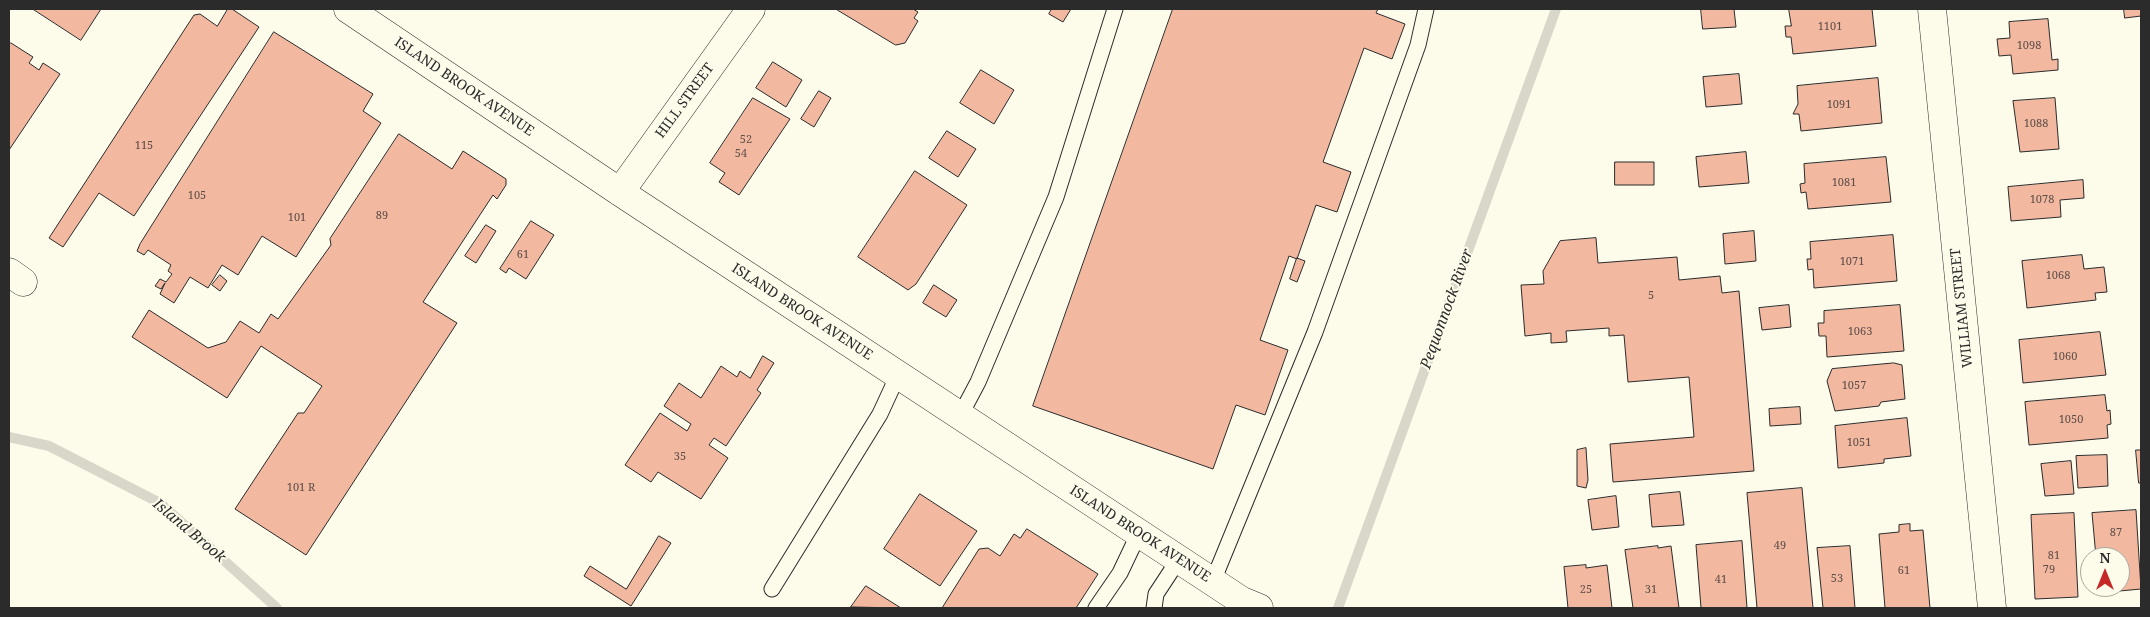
<!DOCTYPE html>
<style>
body{margin:0}
#map{position:relative;width:2150px;height:617px;overflow:hidden;background:#fdfbea;font-family:"Noto Serif",serif}
canvas{display:block}
.frame{position:absolute;inset:0;border:10px solid #2b2b2b;pointer-events:none}
.north{position:absolute;left:2080px;top:547px;width:50px;height:50px;box-sizing:border-box;background:#fdfbea;border:1px solid #a9a89e;border-radius:50%;rotate:0deg;font-size:14px;font-weight:700;line-height:20px;text-align:center;color:#2b2b2b}
.north::after{content:'';display:block;margin:auto;width:18px;height:22px;background:#c62828;clip-path:polygon(50% 0,100% 100%,50% 72%,0 100%)}
</style>
<div id="map">
<canvas width="2150" height="617"></canvas>
<div class="frame"></div>
<div class="north">N</div>
</div>
<script>
const ctx = document.querySelector('canvas').getContext('2d');
ctx.lineJoin = 'round';
function trace(path, color, width, dash) {
  ctx.strokeStyle = color;
  ctx.lineWidth = width;
  ctx.lineCap = dash ? 'butt' : 'round';
  ctx.setLineDash(dash || []);
  ctx.stroke(path);
}
function fillPath(path, color) {
  ctx.fillStyle = color;
  ctx.fill(path, 'evenodd');
}
function write(font, color, halo, rows, align = 'center') {
  ctx.font = font + ' "Noto Serif",serif';
  ctx.lineWidth = 4;
  ctx.setLineDash([]);
  ctx.textBaseline = 'middle';
  ctx.strokeStyle = halo;
  ctx.fillStyle = color;
  for (const [text, x, y, turn = 0] of rows) {
    ctx.save();
    ctx.translate(x, y);
    ctx.rotate((+turn || 0) * Math.PI / 180);
    ctx.textAlign = isNaN(turn) ? turn : align;
    if (halo) ctx.strokeText(text, 0, 0);
    ctx.fillText(text, 0, 0);
    ctx.restore();
  }
}
trace(new Path2D(`
 M 9,437 L 49,446 L 160,503 L 277,608
 M 1338,608 L 1556,9`), '#d8d7c9', 10);
const building = new Path2D(`
 M 33,9 L 101,9 L 81,40 Z
 M 228,9 L 232,9 L 259,27 L 134,216 L 99,193 L 63,247 L 49,238 L 194,15 L 200,14 L 217,26 Z
 M 836,9 L 913,9 L 918,12 L 914,18 L 918,21 L 905,43 L 896,45 Z
 M 1052,9 L 1071,9 L 1063,22 L 1049,14 Z
 M 1173,9 L 1378,9 L 1376,13 L 1405,24 L 1392,59 L 1364,48 L 1323,162 L 1351,172 L 1337,212 L 1316,205 L 1297,259 L 1289,256 L 1260,340 L 1288,350 L 1265,415 L 1236,405 L 1213,469 L 1033,406 Z
 M 1701,9 L 1734,9 L 1736,27 L 1703,29 Z
 M 1789,9 L 1872,9 L 1876,46 L 1793,54 L 1791,37 L 1786,37 L 1785,26 L 1791,26 Z
 M 2124,9 L 2141,9 L 2141,16 L 2125,18 Z
 M 2048,19 L 2052,60 L 2058,59 L 2058,70 L 2013,74 L 2011,55 L 1999,56 L 1997,39 L 2010,38 L 2009,22 Z
 M 274,32 L 373,94 L 363,111 L 381,123 L 296,257 L 262,236 L 238,275 L 222,265 L 208,288 L 190,277 L 174,303 L 160,294 L 165,283 L 161,289 L 155,286 L 160,279 L 166,282 L 172,274 L 168,271 L 171,265 L 148,250 L 144,255 L 137,251 L 140,244 Z
 M 11,43 L 33,57 L 29,63 L 39,70 L 43,63 L 60,74 L 9,150 L 9,45 Z
 M 773,62 L 802,80 L 786,107 L 756,88 Z
 M 981,70 L 1014,90 L 994,124 L 960,103 Z
 M 1739,74 L 1742,104 L 1706,107 L 1703,77 Z
 M 1878,78 L 1882,123 L 1801,131 L 1799,114 L 1793,114 L 1798,104 L 1797,86 Z
 M 819,91 L 831,98 L 814,127 L 801,119 Z
 M 753,98 L 790,119 L 739,195 L 719,182 L 725,173 L 710,163 Z
 M 2055,98 L 2059,149 L 2020,152 L 2013,101 Z
 M 947,131 L 976,149 L 958,177 L 929,158 Z
 M 399,134 L 452,169 L 463,151 L 506,179 L 506,185 L 497,199 L 493,195 L 423,302 L 457,323 L 306,555 L 235,509 L 298,413 L 304,413 L 322,386 L 261,346 L 227,398 L 132,337 L 149,310 L 208,348 L 226,342 L 240,321 L 259,333 L 271,314 L 278,319 L 331,245 L 330,239 Z
 M 1746,152 L 1749,183 L 1699,187 L 1696,157 Z
 M 1886,157 L 1891,202 L 1808,209 L 1806,192 L 1801,193 L 1800,184 L 1805,183 L 1804,164 Z
 M 1615,162 L 1654,162 L 1654,185 L 1615,185 Z
 M 915,171 L 967,205 L 916,284 L 908,290 L 858,257 Z
 M 2083,180 L 2084,198 L 2060,200 L 2061,217 L 2011,221 L 2008,187 Z
 M 531,221 L 554,235 L 526,279 L 509,268 L 506,273 L 500,269 Z
 M 486,225 L 496,231 L 476,263 L 465,256 Z
 M 1754,231 L 1756,261 L 1725,264 L 1723,234 Z
 M 1893,235 L 1897,281 L 1814,288 L 1813,269 L 1808,270 L 1807,259 L 1811,259 L 1810,242 Z
 M 1596,238 L 1598,263 L 1677,257 L 1679,280 L 1720,276 L 1722,293 L 1739,291 L 1754,471 L 1613,482 L 1610,444 L 1694,437 L 1689,377 L 1628,382 L 1624,335 L 1609,336 L 1609,328 L 1566,331 L 1567,342 L 1551,343 L 1551,333 L 1525,336 L 1521,285 L 1544,284 L 1543,271 L 1560,241 Z
 M 2082,255 L 2084,269 L 2104,267 L 2107,292 L 2095,293 L 2096,300 L 2027,308 L 2022,261 Z
 M 1297,258 L 1305,261 L 1297,282 L 1290,279 Z
 M 220,275 L 227,281 L 220,291 L 212,285 Z
 M 934,285 L 957,300 L 946,317 L 923,303 Z
 M 1789,305 L 1791,327 L 1762,330 L 1759,308 Z
 M 1900,305 L 1904,351 L 1827,357 L 1826,336 L 1819,336 L 1818,323 L 1824,323 L 1824,311 Z
 M 2100,332 L 2106,375 L 2023,383 L 2019,340 Z
 M 763,356 L 774,363 L 757,390 L 761,393 L 726,446 L 714,438 L 709,445 L 728,458 L 701,499 L 658,472 L 651,482 L 625,465 L 660,413 L 687,431 L 691,424 L 664,406 L 679,383 L 701,398 L 721,366 L 737,377 L 740,371 L 750,378 Z
 M 1894,363 L 1902,365 L 1905,399 L 1881,402 L 1879,406 L 1835,411 L 1827,381 L 1832,369 Z
 M 2105,395 L 2107,411 L 2110,410 L 2111,424 L 2107,425 L 2108,438 L 2029,445 L 2025,402 Z
 M 1800,407 L 1801,424 L 1770,426 L 1769,409 Z
 M 1907,418 L 1911,456 L 1884,459 L 1884,463 L 1838,468 L 1835,426 Z
 M 1586,448 L 1588,480 L 1586,488 L 1577,486 L 1577,450 Z
 M 2136,450 L 2141,450 L 2141,483 L 2139,483 Z
 M 2107,455 L 2108,486 L 2078,488 L 2076,456 Z
 M 2071,461 L 2074,494 L 2045,496 L 2041,464 Z
 M 1802,488 L 1813,608 L 1757,608 L 1747,493 Z
 M 1680,492 L 1684,525 L 1652,527 L 1649,495 Z
 M 920,494 L 977,531 L 940,586 L 884,549 Z
 M 1616,496 L 1619,527 L 1592,530 L 1588,500 Z
 M 2136,510 L 2141,589 L 2098,593 L 2098,587 L 2120,587 L 2120,557 L 2096,557 L 2092,513 Z
 M 2074,513 L 2078,597 L 2035,599 L 2031,515 Z
 M 1910,524 L 1910,531 L 1923,530 L 1930,608 L 1885,608 L 1879,534 L 1899,532 L 1899,525 Z
 M 1027,529 L 1098,574 L 1076,608 L 942,608 L 979,549 L 988,548 L 1000,556 L 1014,534 L 1020,538 Z
 M 659,536 L 671,543 L 631,606 L 584,576 L 590,566 L 626,589 Z
 M 1742,541 L 1747,608 L 1701,608 L 1696,545 Z
 M 1658,546 L 1658,548 L 1671,546 L 1679,608 L 1633,608 L 1625,550 Z
 M 1850,546 L 1855,608 L 1823,608 L 1817,548 Z
 M 1586,565 L 1586,568 L 1607,565 L 1612,608 L 1568,608 L 1564,567 Z
 M 866,586 L 901,608 L 851,607 Z`);
fillPath(building, '#f2b8a0');
trace(building, '#2b2b2b', 1);
const lane = new Path2D(`
 M 960,416 L 978,382 L 1056,197 L 1115,9
 M 1213,581 L 1315,332 L 1418,45 L 1426,9
 M 772,589 L 880,414 L 898,375
 M 1096,608 L 1120,573 L 1139,533
 M 1154,608 L 1156,594 L 1179,559`);
const street = new Path2D(`
 M 348,9 L 620,192 L 1242,601 L 1259,608
 M 1932,9 L 1992,608
 M 620,192 L 751,9
 M 9,272 L 23,282`);
trace(lane, '#2b2b2b', 17);
trace(street, '#2b2b2b', 29);
trace(lane, '#fdfbea', 15);
trace(street, '#fdfbea', 28);
write('11px', '#5d4e48', null, [
 ["1101",1830,27],
 ["1098",2029,46],
 ["1091",1839,105],
 ["1088",2036,124],
 ["52",746,140],
 ["115",144,146],
 ["54",741,154],
 ["1081",1844,183],
 ["105",197,196],
 ["1078",2042,200],
 ["89",382,216],
 ["101",297,218],
 ["61",523,255],
 ["1071",1852,262],
 ["1068",2058,276],
 ["5",1651,296],
 ["1063",1860,332],
 ["1060",2065,357],
 ["1057",1854,386],
 ["1050",2071,420],
 ["1051",1859,443],
 ["35",680,457],
 ["101 R",301,488],
 ["87",2116,533],
 ["49",1780,546],
 ["81",2054,556],
 ["79",2049,570],
 ["61",1904,571],
 ["53",1837,579],
 ["41",1721,580],
 ["25",1586,590],
 ["31",1651,590]
]);
write('14px', '#2b2b2b', '#fdfbea', [
 ["ISLAND BROOK AVENUE",464,87,34],
 ["HILL STREET",685,101,-54],
 ["WILLIAM STREET",1962,308,-96],
 ["ISLAND BROOK AVENUE",802,312,33],
 ["ISLAND BROOK AVENUE",1140,534,33]
]);
write('italic 15px', '#2b2b2b', '#fdfbea', [
 ["Pequonnock River",1447,309,-70],
 ["Island Brook",189,531,40]
]);
</script>
